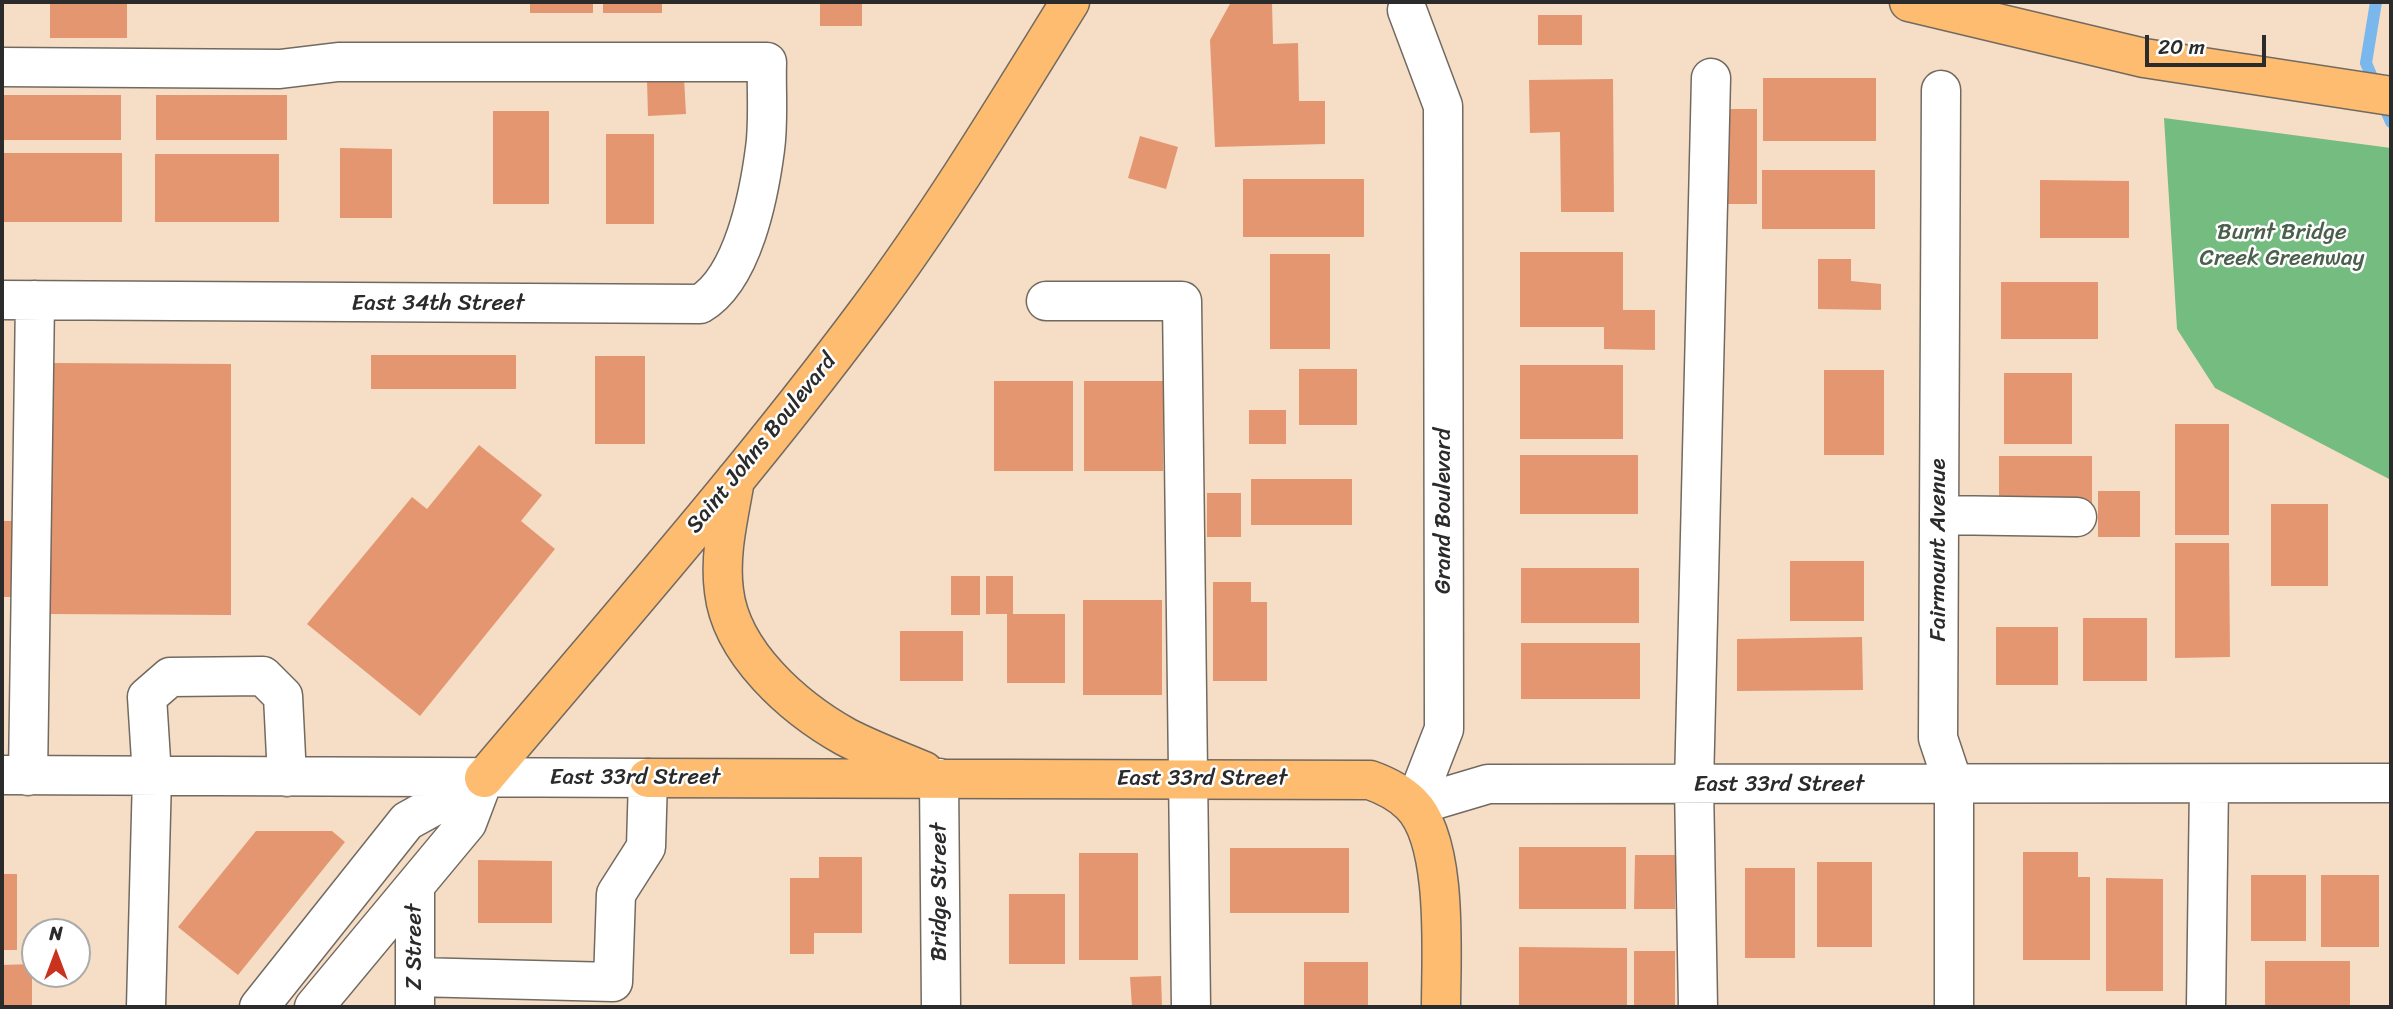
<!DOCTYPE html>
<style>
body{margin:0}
#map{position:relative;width:2393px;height:1009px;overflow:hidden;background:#f5dec5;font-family:Sriracha,sans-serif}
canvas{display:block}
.frame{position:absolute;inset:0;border:4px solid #2b2b2b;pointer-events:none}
.north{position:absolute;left:21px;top:918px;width:70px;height:70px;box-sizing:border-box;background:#fff;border:2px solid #aaa;border-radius:50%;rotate:0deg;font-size:19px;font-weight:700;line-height:28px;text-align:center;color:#2b2b2b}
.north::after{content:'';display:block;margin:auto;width:24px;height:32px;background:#c8321e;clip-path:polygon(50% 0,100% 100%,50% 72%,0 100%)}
.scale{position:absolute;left:2145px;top:35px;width:121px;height:32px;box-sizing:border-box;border:4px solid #2b2b2b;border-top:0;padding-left:9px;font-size:21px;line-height:24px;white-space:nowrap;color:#2b2b2b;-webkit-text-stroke:5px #fff;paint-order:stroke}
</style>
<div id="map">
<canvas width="2393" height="1009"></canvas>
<div class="frame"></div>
<div class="north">N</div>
<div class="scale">20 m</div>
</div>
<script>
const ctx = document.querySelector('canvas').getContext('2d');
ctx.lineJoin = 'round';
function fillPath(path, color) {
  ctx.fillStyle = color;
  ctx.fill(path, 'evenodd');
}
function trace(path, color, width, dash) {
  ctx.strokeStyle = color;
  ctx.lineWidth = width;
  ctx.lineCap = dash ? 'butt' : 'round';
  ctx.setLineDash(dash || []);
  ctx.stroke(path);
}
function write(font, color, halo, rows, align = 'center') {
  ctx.font = font + ' Sriracha,sans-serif';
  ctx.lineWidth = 5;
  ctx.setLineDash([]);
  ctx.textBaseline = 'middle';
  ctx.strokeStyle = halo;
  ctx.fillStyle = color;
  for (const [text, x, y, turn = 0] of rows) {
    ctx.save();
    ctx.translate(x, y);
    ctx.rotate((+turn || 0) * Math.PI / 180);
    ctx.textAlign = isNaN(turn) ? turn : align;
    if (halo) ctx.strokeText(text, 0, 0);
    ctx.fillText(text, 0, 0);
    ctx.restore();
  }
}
fillPath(new Path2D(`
 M 2164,118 L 2391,148 L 2391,480 L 2215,388 L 2177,329 Z`), '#75bc80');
trace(new Path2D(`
 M 2376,2 L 2366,63 L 2391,122`), '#79b7ec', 12);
fillPath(new Path2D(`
 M 50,2 L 127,2 L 127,38 L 50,38 Z
 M 530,2 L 593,2 L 593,13 L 530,13 Z
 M 603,2 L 662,2 L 662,13 L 603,13 Z
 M 820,2 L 862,2 L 862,26 L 820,26 Z
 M 1231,2 L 1272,2 L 1273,44 L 1298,43 L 1299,101 L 1325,101 L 1325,144 L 1215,147 L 1210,40 Z
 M 1538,15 L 1582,15 L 1582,45 L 1538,45 Z
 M 684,78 L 686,114 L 648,116 L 647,80 Z
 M 1763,78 L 1876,78 L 1876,141 L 1763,141 Z
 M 1613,79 L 1614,212 L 1561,212 L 1560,132 L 1530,133 L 1529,80 Z
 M 2,95 L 121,95 L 121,140 L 2,140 Z
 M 156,95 L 287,95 L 287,140 L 156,140 Z
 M 1721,109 L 1757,109 L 1757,204 L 1721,204 Z
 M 493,111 L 549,111 L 549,204 L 493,204 Z
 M 606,134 L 654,134 L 654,224 L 606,224 Z
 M 1140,136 L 1178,147 L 1166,189 L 1128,178 Z
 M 340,148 L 392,149 L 392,218 L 340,218 Z
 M 2,153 L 122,153 L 122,222 L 2,222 Z
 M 155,154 L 279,154 L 279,222 L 155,222 Z
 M 1762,170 L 1875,170 L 1875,229 L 1762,229 Z
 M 1243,179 L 1364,179 L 1364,237 L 1243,237 Z
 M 2040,180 L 2129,181 L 2129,238 L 2040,238 Z
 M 1520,252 L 1623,252 L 1623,310 L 1655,310 L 1655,350 L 1604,349 L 1604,327 L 1520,327 Z
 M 1270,254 L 1330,254 L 1330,349 L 1270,349 Z
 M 1818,259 L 1851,259 L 1851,281 L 1881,284 L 1881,310 L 1818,309 Z
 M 2001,282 L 2098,282 L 2098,339 L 2001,339 Z
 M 371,355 L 516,355 L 516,389 L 371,389 Z
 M 595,356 L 645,356 L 645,444 L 595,444 Z
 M 49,363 L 231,364 L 231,615 L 48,614 Z
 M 1520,365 L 1623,365 L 1623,439 L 1520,439 Z
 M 1299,369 L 1357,369 L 1357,425 L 1299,425 Z
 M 1824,370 L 1884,370 L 1884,455 L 1824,455 Z
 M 2004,373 L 2072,373 L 2072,444 L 2004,444 Z
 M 994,381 L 1073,381 L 1073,471 L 994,471 Z
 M 1084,381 L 1163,381 L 1163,471 L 1084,471 Z
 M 1249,410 L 1286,410 L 1286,444 L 1249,444 Z
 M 2175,424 L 2229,424 L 2229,535 L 2175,535 Z
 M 479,445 L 542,495 L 521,521 L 555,549 L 420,716 L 307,624 L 412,497 L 427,509 Z
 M 1520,455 L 1638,455 L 1638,514 L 1520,514 Z
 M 1999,456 L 2092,456 L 2092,507 L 1999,507 Z
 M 1251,479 L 1352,479 L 1352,525 L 1251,525 Z
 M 2098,491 L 2140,491 L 2140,537 L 2098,537 Z
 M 1207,493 L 1241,493 L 1241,537 L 1207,537 Z
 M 2271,504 L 2328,504 L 2328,586 L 2271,586 Z
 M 2,521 L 14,521 L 14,597 L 2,597 Z
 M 2175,543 L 2229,543 L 2230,657 L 2175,658 Z
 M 1790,561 L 1864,561 L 1864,621 L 1790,621 Z
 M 1521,568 L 1639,568 L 1639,623 L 1521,623 Z
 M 951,576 L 980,576 L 980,615 L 951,615 Z
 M 986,576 L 1013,576 L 1013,614 L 1065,614 L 1065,683 L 1007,683 L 1007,614 L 986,614 Z
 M 1213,582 L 1251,582 L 1251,602 L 1267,602 L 1267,681 L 1213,681 Z
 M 1083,600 L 1162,600 L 1162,695 L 1083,695 Z
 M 2083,618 L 2147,618 L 2147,681 L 2083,681 Z
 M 1996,627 L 2058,627 L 2058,685 L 1996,685 Z
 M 900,631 L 963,631 L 963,681 L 900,681 Z
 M 1862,637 L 1863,690 L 1737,691 L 1737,639 Z
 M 1521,643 L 1640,643 L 1640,699 L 1521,699 Z
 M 256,831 L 332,831 L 345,842 L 238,975 L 178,927 Z
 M 1519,847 L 1626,847 L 1626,909 L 1519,909 Z
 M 1230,848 L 1349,848 L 1349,913 L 1230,913 Z
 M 2023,852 L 2078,852 L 2078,877 L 2090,877 L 2090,960 L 2023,960 Z
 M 1079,853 L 1138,853 L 1138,960 L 1079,960 Z
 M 1635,855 L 1675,855 L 1675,909 L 1634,909 Z
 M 819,857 L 862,857 L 862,933 L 814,933 L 814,954 L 790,954 L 790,878 L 819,878 Z
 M 478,860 L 552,861 L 552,923 L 478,923 Z
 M 1817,862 L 1872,862 L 1872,947 L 1817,947 Z
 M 1745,868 L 1795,868 L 1795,958 L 1745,958 Z
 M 2,874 L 17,874 L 17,950 L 2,950 Z
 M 2251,875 L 2306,875 L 2306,941 L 2251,941 Z
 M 2321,875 L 2379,875 L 2379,947 L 2321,947 Z
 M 2106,878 L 2163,879 L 2163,991 L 2106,991 Z
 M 1009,894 L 1065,894 L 1065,964 L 1009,964 Z
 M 1519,947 L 1627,948 L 1627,1007 L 1519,1007 Z
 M 1634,951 L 1675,951 L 1675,1005 L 1634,1005 Z
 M 2265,961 L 2350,961 L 2350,1007 L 2265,1007 Z
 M 1304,962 L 1368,962 L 1368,1007 L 1304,1007 Z
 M 32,964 L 32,1007 L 2,1007 L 2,965 Z
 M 1161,976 L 1162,1007 L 1132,1007 L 1130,977 Z`), '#e39670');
const minor = new Path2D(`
 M 1407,10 L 1443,106 L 1444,729 L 1414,806
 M 2,67 L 280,69 L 338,62 L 767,62 C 766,90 769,121 765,149 C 759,195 743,279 700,304 L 2,300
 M 1941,90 L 1938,738 L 1954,786 L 1954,1007
 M 1046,301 L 1182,301 L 1191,1007
 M 1939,515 L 2077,517
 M 2,775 L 648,778 L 646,847 L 616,894 L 613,982 L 415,977
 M 28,776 L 35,300
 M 939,778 L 941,1007
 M 1414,806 L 1488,784 L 2391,783
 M 415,886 L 415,1007
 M 146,1007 L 152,776 L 147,697 L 170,677 L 263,676 L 283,696 L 287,777
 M 259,1007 L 407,821 L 483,779
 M 314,1007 L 467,823 L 484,778
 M 1698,1007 L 1694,785 L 1711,78
 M 2206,1007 L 2209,784`);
const major = new Path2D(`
 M 735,480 C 729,516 719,554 724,591 C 731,653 794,708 846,737 C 871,750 898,760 924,771
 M 484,778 C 614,624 747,473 867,312 C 941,213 1005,107 1070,2
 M 648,778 L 1370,780 C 1384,785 1400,793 1411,804 C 1449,841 1441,957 1441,1007`);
const highway = new Path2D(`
 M 1909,2 L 2144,58 L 2391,96`);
trace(minor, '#726a61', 41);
trace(major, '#726a61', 41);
trace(highway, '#726a61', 41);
trace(minor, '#fff', 38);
trace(major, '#fdbc6f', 38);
trace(highway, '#fdbc6f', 38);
write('23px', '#4a604c', '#fff', [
 ["Burnt Bridge",2282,233],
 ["Creek Greenway",2282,259]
]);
write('23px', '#2b2b2b', '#fff', [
 ["East 34th Street",438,304],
 ["Saint Johns Boulevard",762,444,-51],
 ["Grand Boulevard",1444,511,-90],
 ["Fairmount Avenue",1939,550,-90],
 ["East 33rd Street",635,778],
 ["East 33rd Street",1202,779],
 ["East 33rd Street",1779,785],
 ["Bridge Street",940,892,-90],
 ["Z Street",415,947,-90]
]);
</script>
